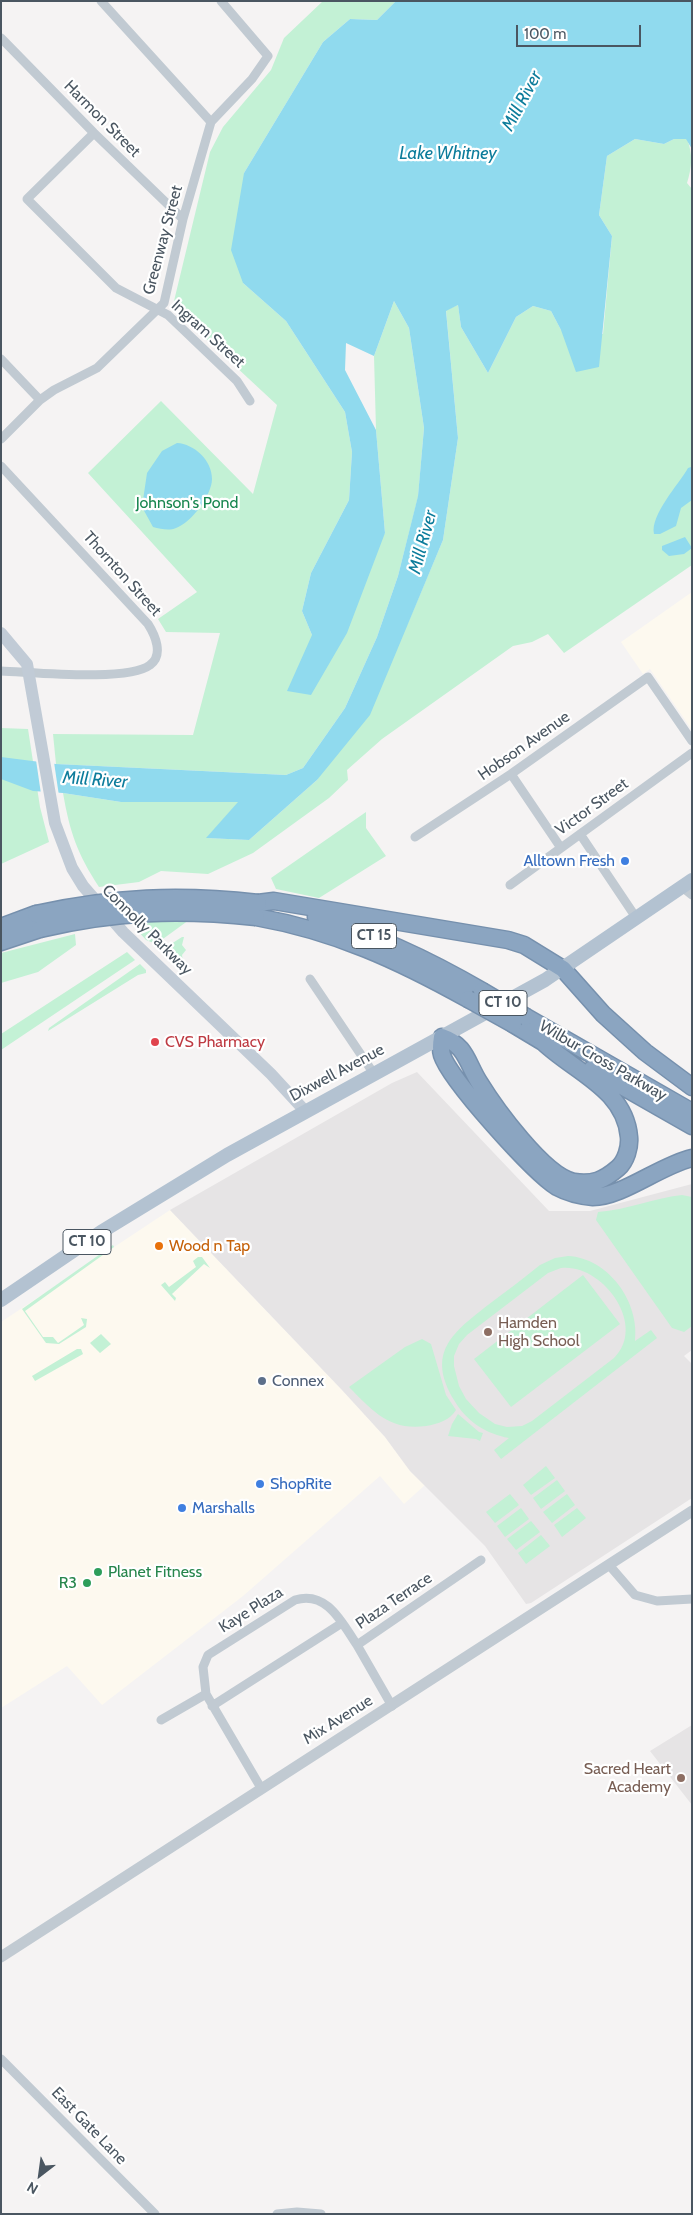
<!DOCTYPE html>
<style>
body{margin:0}
#map{position:relative;width:693px;height:2215px;overflow:hidden;background:#f5f3f3;font-family:Cabin,sans-serif}
canvas{display:block}
.frame{position:absolute;inset:0;border:2px solid #4a5661;pointer-events:none}
.north{position:absolute;left:15px;top:2150px;width:50px;height:50px;-webkit-text-stroke:4px #fff;paint-order:stroke;rotate:210deg;font-size:14px;font-weight:700;line-height:20px;text-align:center;color:#4a5661}
.north::after{content:'';display:block;margin:auto;width:18px;height:22px;background:#4a5661;clip-path:polygon(50% 0,100% 100%,50% 72%,0 100%)}
.scale{position:absolute;left:516px;top:25px;width:125px;height:22px;box-sizing:border-box;border:2px solid #4a5661;border-top:0;padding-left:6px;font-size:15px;line-height:18px;white-space:nowrap;color:#4a5661;-webkit-text-stroke:4px #fff;paint-order:stroke}
</style>
<div id="map">
<canvas width="693" height="2215"></canvas>
<div class="frame"></div>
<div class="north">N</div>
<div class="scale">100 m</div>
</div>
<script>
const ctx = document.querySelector('canvas').getContext('2d');
ctx.lineJoin = 'round';
function fillPath(path, color) {
  ctx.fillStyle = color;
  ctx.fill(path, 'evenodd');
}
function trace(path, color, width, dash) {
  ctx.strokeStyle = color;
  ctx.lineWidth = width;
  ctx.lineCap = dash ? 'butt' : 'round';
  ctx.setLineDash(dash || []);
  ctx.stroke(path);
}
function write(font, color, halo, rows, align = 'center') {
  ctx.font = font + ' Cabin,sans-serif';
  ctx.lineWidth = 4.5;
  ctx.setLineDash([]);
  ctx.textBaseline = 'middle';
  ctx.strokeStyle = halo;
  ctx.fillStyle = color;
  for (const [text, x, y, turn = 0] of rows) {
    ctx.save();
    ctx.translate(x, y);
    ctx.rotate((+turn || 0) * Math.PI / 180);
    ctx.textAlign = isNaN(turn) ? turn : align;
    if (halo) ctx.strokeText(text, 0, 0);
    ctx.fillText(text, 0, 0);
    ctx.restore();
  }
}
fillPath(new Path2D(`
 M 692,592 L 692,730 L 650,669 L 643,674 L 621,642 Z
 M 170,1210 L 342,1390 L 385,1437 L 410,1471 L 425,1485 L 404,1504 L 380,1476 L 243,1596 L 102,1705 L 67,1666 L 1,1708 L 1,1322 Z`), '#fdf9ef');
fillPath(new Path2D(`
 M 417,1072 L 549,1211 L 590,1211 L 692,1184 L 692,1350 L 684,1356 L 692,1364 L 692,1498 L 531,1603 L 526,1604 L 485,1546 L 410,1471 L 385,1437 L 342,1390 L 170,1210 L 392,1083 Z
 M 692,1725 L 692,1805 L 650,1751 Z`), '#e6e4e5');
fillPath(new Path2D(`
 M 323,1 L 396,1 L 377,20 L 350,19 L 323,42 L 244,173 L 243,283 L 286,321 L 345,412 L 352,452 L 349,500 L 311,573 L 302,611 L 312,635 L 385,533 L 376,430 L 374,356 L 394,301 L 409,328 L 424,428 L 418,497 L 398,576 L 377,637 L 345,708 L 303,768 L 286,775 L 56,764 L 53,734 L 193,735 L 220,633 L 166,632 L 158,619 L 197,592 L 88,473 L 161,401 L 253,494 L 277,405 L 177,312 L 174,301 L 210,152 L 223,127 L 271,70 L 284,38 Z
 M 635,139 L 664,144 L 674,139 L 687,139 C 693,154 692,167 687,183 L 692,189 L 692,565 L 564,653 L 548,634 L 532,642 L 513,646 L 382,739 L 347,770 L 348,780 L 329,798 L 253,853 L 208,874 L 161,871 L 139,882 L 99,887 C 77,853 70,833 63,793 L 121,802 L 239,802 L 207,838 L 249,840 L 317,780 L 408,623 L 443,540 L 458,438 L 446,310 L 458,305 L 461,327 L 488,373 L 516,317 L 533,306 L 551,311 L 561,330 L 603,334 L 612,236 L 599,215 L 607,156 Z
 M 1,728 L 28,729 L 40,807 L 49,842 L 1,864 Z
 M 366,812 L 366,828 L 386,856 L 319,898 L 276,889 L 271,878 Z
 M 155,920 L 189,920 L 156,944 L 146,940 L 138,931 L 142,925 Z
 M 75,934 L 76,945 L 38,972 L 1,983 L 1,953 Z
 M 182,937 L 184,937 L 182,945 L 186,950 L 182,955 L 184,970 L 182,972 L 160,951 Z
 M 127,952 L 135,960 L 1,1050 L 1,1034 Z
 M 140,964 L 146,970 L 146,973 L 138,975 L 48,1031 L 49,1028 Z
 M 682,1195 L 692,1197 L 692,1326 L 684,1332 L 672,1328 L 596,1220 L 598,1212 C 627,1210 653,1198 682,1195 Z
 M 113,1245 L 114,1247 L 25,1311 L 43,1337 L 53,1337 L 58,1343 L 84,1325 L 81,1318 L 87,1319 L 86,1327 L 59,1344 L 46,1343 L 22,1309 Z
 M 568,1256 C 609,1258 640,1303 635,1341 L 651,1330 L 657,1338 L 501,1459 L 494,1450 L 509,1438 C 486,1434 466,1421 454,1400 C 426,1353 452,1333 488,1305 C 505,1292 523,1279 540,1265 L 555,1258 ZM 561,1268 C 602,1263 648,1325 614,1358 L 532,1421 L 522,1426 L 507,1427 L 495,1424 L 479,1413 L 466,1399 L 459,1386 L 454,1366 L 454,1356 L 459,1344 L 467,1335 L 548,1273 Z
 M 198,1257 L 202,1257 L 210,1268 L 204,1264 L 172,1294 L 176,1298 L 175,1301 L 161,1285 L 165,1282 L 169,1287 L 196,1267 L 193,1261 Z
 M 583,1275 L 620,1324 L 511,1407 L 474,1359 Z
 M 101,1334 L 111,1344 L 100,1353 L 90,1343 Z
 M 422,1339 L 431,1344 L 446,1395 L 456,1410 C 450,1420 438,1424 426,1426 C 389,1431 373,1411 349,1387 L 405,1347 Z
 M 77,1349 L 81,1349 L 83,1354 L 35,1381 L 32,1376 Z
 M 458,1414 L 479,1432 L 483,1433 L 480,1441 L 476,1439 L 448,1436 L 452,1424 Z
 M 546,1466 L 555,1478 L 531,1495 L 523,1485 Z
 M 557,1480 L 565,1491 L 541,1509 L 533,1498 Z
 M 510,1494 L 519,1505 L 495,1523 L 486,1512 Z
 M 567,1494 L 575,1505 L 552,1523 L 543,1512 Z
 M 521,1508 L 529,1519 L 505,1537 L 497,1526 Z
 M 577,1508 L 586,1518 L 562,1537 L 554,1525 Z
 M 531,1521 L 540,1532 L 516,1550 L 507,1539 Z
 M 541,1535 L 550,1546 L 526,1564 L 518,1553 Z`), '#c3f1d5');
fillPath(new Path2D(`
 M 396,1 L 692,1 L 692,149 L 686,139 L 674,139 L 664,144 L 635,139 L 607,156 L 599,215 L 612,236 L 599,367 L 576,372 L 561,330 L 551,311 L 533,306 L 516,317 L 488,373 L 461,327 L 458,305 L 446,311 L 458,438 L 443,540 L 370,715 L 317,780 L 249,840 L 206,838 L 238,802 L 121,802 L 63,793 L 33,791 L 1,779 L 1,757 L 56,764 L 286,775 L 303,768 L 345,708 L 377,637 L 398,576 L 418,496 L 424,428 L 409,328 L 394,301 L 374,356 L 346,343 L 345,370 L 376,430 L 385,533 L 347,633 L 311,695 L 287,691 L 312,635 L 302,611 L 311,573 L 349,500 L 352,452 L 345,412 L 286,321 L 243,283 L 231,250 L 244,173 L 323,42 L 350,19 L 377,20 Z
 M 177,443 C 194,444 212,460 212,479 C 212,495 191,523 176,528 C 169,531 161,529 153,527 L 142,507 L 147,473 L 162,451 Z
 M 691,467 L 692,500 L 681,508 L 676,526 L 660,534 L 654,534 C 650,515 679,484 688,468 Z
 M 685,537 L 692,548 L 684,554 L 669,556 L 662,550 L 662,546 Z`), '#90daee');
fillPath(new Path2D(`
 M 36,760 L 54,762 L 59,796 L 41,794 Z`), '#f5f3f3');
const motorway = new Path2D(`
 M 258,903 L 274,901 L 508,940 L 524,945 L 563,969 L 603,1014 L 645,1052 L 692,1087
 M 256,917 C 335,931 398,960 468,999
 M 316,917 C 376,935 429,960 482,991
 M 1,927 L 36,914
 M 1,942 L 40,929
 M 526,1017 L 692,1112
 M 513,1024 L 548,1045
 M 541,1040 C 572,1071 625,1088 629,1137 C 630,1147 626,1161 618,1168 C 604,1180 593,1185 574,1182 C 544,1176 495,1108 479,1082 C 467,1063 466,1045 442,1037 C 441,1043 440,1049 442,1055 C 450,1080 533,1172 557,1187 C 568,1193 580,1196 593,1197 C 622,1197 661,1165 692,1158
 M 592,1069 L 692,1126`);
trace(motorway, '#7690ad', 19);
trace(new Path2D(`
 M 101,1 L 211,122
 M 1,38 L 94,133 L 183,219
 M 94,133 L 27,199 L 116,288 L 168,315 L 237,381 L 250,401
 M 1,359 L 40,400
 M 1,439 L 40,400 L 54,390 L 97,368 L 164,303 L 183,219 L 211,122 L 252,79 L 268,56 L 221,1
 M 1,466 L 148,624 C 155,635 164,655 150,665 C 128,682 32,672 1,671
 M 511,774 L 561,848
 M 580,834 L 637,919
 M 415,837 L 511,774 L 648,677 L 692,741
 M 510,885 L 692,753
 M 682,887 L 692,895
 M 310,979 L 374,1074
 M 609,1565 L 635,1595 L 657,1601 L 692,1599
 M 206,1694 L 203,1667 L 208,1655 L 295,1600 C 327,1590 342,1623 357,1645
 M 212,1706 L 342,1623
 M 392,1706 L 357,1645 L 481,1560
 M 161,1720 L 206,1694 L 261,1788
 M 1,2059 L 155,2214
 M 277,2214 L 297,2212 L 321,2214`), '#c1cad2', 9);
trace(new Path2D(`
 M 1,1957 C 231,1807 463,1661 692,1511`), '#c1cad2', 11);
trace(new Path2D(`
 M 1,633 L 27,664 L 55,823 L 72,868 L 83,886 L 123,932 L 271,1074 L 305,1111`), '#c1cbd6', 12);
trace(new Path2D(`
 M 1,1300 L 101,1232 L 227,1155 L 545,980 L 692,880`), '#b3c2d1', 14);
trace(motorway, '#8ba5c1', 16);
const motorwayBridge = new Path2D(`
 M 36,914 C 114,897 179,894 258,903
 M 40,929 C 116,911 178,909 256,917
 M 482,991 L 526,1017
 M 468,999 L 513,1024`);
trace(motorwayBridge, '#7690ad', 19, []);
trace(motorwayBridge, '#8ba5c1', 16);
for (const [x, y, r, color] of [
 [625,861,5,"#3f7fe0"],
 [155,1042,5,"#e0444e"],
 [159,1246,5,"#e8710a"],
 [488,1332,5,"#8d6e63"],
 [262,1381,5,"#5c6f8a"],
 [260,1484,5,"#3f7fe0"],
 [182,1508,5,"#3f7fe0"],
 [98,1572,5,"#2e9e5b"],
 [87,1583,5,"#2e9e5b"],
 [681,1778,5,"#8d6e63"]
]) {
  const dot = new Path2D();
  dot.arc(x, y, r, 0, 2 * Math.PI);
  ctx.fillStyle = color;
  ctx.fill(dot);
  trace(dot, '#fff', 2);
}
for (const [x, y, w] of [
 [374,936,45],
 [503,1003,48],
 [87,1242,48]
]) {
  const box = new Path2D();
  box.roundRect(x - w / 2, y - 12.5, w, 25, 4);
  ctx.fillStyle = '#fff';
  ctx.fill(box);
  trace(box, '#4a5661', 1);
}
write('bold 15px', '#4a5661', null, [
 ["CT 15",374,936],
 ["CT 10",503,1003],
 ["CT 10",87,1242]
]);
write('16px', '#4a5661', '#fff', [
 ["Harmon Street",102,119,45],
 ["Greenway Street",163,240,-75],
 ["Ingram Street",208,334,42],
 ["Thornton Street",122,574,48],
 ["Hobson Avenue",524,746,-35],
 ["Victor Street",592,807,-36],
 ["Connolly Parkway",147,930,45],
 ["Wilbur Cross Parkway",603,1061,30],
 ["Dixwell Avenue",337,1073,-28],
 ["Plaza Terrace",394,1601,-34],
 ["Kaye Plaza",251,1610,-32],
 ["Mix Avenue",338,1720,-32],
 ["East Gate Lane",89,2126,46]
]);
write('16px', '#17864f', '#fff', [
 ["Johnson's Pond",187,503]
]);
write('16px', '#366cbe', '#fff', [
 ["Alltown Fresh",615,861,"right"],
 ["ShopRite",270,1484],
 ["Marshalls",192,1508]
], 'left');
write('16px', '#be3a42', '#fff', [
 ["CVS Pharmacy",165,1042]
], 'left');
write('16px', '#c56008', '#fff', [
 ["Wood n Tap",169,1246]
], 'left');
write('16px', '#785e54', '#fff', [
 ["Hamden",498,1323],
 ["High School",498,1341],
 ["Sacred Heart",671,1769,"right"],
 ["Academy",671,1787,"right"]
], 'left');
write('16px', '#4e5e75', '#fff', [
 ["Connex",272,1381]
], 'left');
write('16px', '#27864d', '#fff', [
 ["Planet Fitness",108,1572],
 ["R3",77,1583,"right"]
], 'left');
write('italic 18px', '#0c7c9b', '#fff', [
 ["Mill River",522,101,-62],
 ["Lake Whitney",448,154],
 ["Mill River",423,542,-75],
 ["Mill River",95,780,4]
]);
</script>
